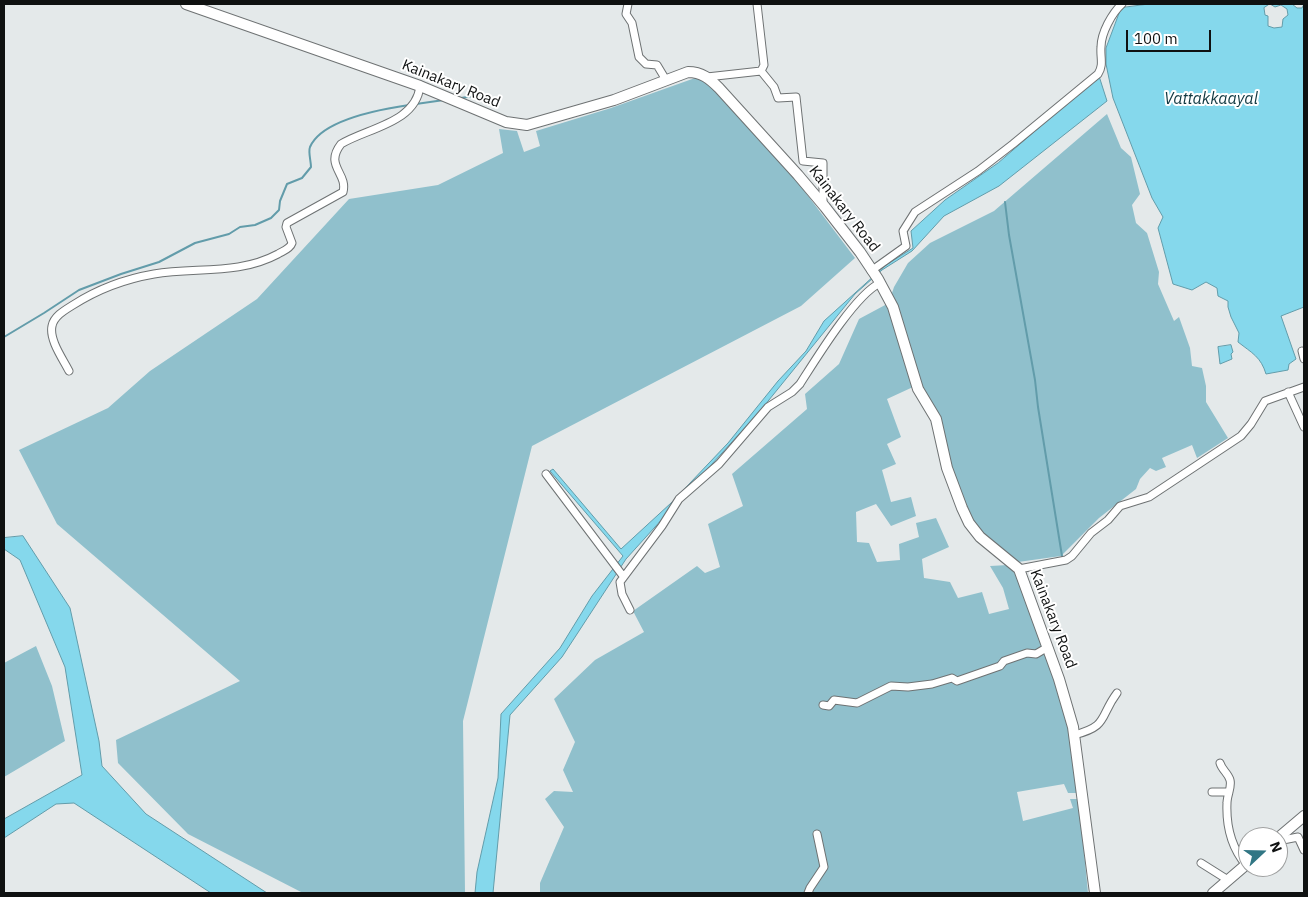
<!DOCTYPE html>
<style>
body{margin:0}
#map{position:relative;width:1308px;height:897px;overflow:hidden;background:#e4e9ea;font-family:"IBM Plex Sans",sans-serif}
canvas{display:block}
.frame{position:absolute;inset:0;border:5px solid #0f1111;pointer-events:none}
.north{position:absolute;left:1238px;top:827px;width:50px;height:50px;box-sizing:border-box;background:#fff;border:1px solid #9fa0a0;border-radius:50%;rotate:69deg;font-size:14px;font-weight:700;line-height:20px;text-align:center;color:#0f1111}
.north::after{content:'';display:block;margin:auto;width:18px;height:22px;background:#317684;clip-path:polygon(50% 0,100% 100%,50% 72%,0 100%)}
.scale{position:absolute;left:1126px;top:30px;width:85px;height:22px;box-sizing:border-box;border:2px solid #0f1111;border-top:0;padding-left:6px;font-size:15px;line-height:18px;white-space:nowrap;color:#0f1111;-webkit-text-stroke:4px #fff;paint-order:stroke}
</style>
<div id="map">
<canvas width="1308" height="897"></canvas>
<div class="frame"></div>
<div class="north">N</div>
<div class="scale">100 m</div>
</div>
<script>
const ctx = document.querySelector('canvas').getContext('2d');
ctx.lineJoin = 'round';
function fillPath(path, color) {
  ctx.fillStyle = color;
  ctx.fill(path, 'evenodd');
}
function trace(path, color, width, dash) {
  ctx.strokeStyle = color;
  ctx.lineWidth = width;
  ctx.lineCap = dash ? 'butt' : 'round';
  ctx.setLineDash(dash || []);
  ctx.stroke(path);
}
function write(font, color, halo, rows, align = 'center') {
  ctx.font = font + ' "IBM Plex Sans",sans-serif';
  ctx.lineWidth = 4;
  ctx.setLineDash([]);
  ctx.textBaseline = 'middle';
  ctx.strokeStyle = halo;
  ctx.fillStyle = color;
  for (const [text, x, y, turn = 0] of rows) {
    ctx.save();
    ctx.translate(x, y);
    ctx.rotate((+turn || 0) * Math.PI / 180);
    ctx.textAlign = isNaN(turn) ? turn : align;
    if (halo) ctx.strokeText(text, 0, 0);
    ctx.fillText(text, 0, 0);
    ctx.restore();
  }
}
fillPath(new Path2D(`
 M 695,78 L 708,83 L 793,176 L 855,258 L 801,306 L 532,446 L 463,721 L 465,893 L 303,893 L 188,834 L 118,763 L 116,740 L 240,681 L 57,524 L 19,450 L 108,408 L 150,371 L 257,299 L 349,199 L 438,185 L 503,153 L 499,129 L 517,131 L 524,152 L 540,146 L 536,131 L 611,108 Z
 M 1107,114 L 1121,148 L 1131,157 L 1140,194 L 1132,205 L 1136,223 L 1147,233 L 1159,272 L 1158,284 L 1174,321 L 1179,317 L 1190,348 L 1192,366 L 1202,368 L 1206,386 L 1206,402 L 1228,438 L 1197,458 L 1192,445 L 1162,458 L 1166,467 L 1156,471 L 1150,468 L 1140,479 L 1136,489 L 1099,518 L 1061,556 L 1018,562 L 981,531 L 971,519 L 948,459 L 941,417 L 920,386 L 891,296 L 894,287 L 908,263 L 930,243 L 994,211 Z
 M 887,304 L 913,387 L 887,399 L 901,437 L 887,444 L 896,464 L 882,470 L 891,502 L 911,497 L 916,516 L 891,526 L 876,504 L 856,512 L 857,542 L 869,543 L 877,562 L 900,560 L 899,544 L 919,537 L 916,523 L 936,518 L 949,547 L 922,559 L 924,578 L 950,582 L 958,598 L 982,592 L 989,614 L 1009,609 L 1003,588 L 990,566 L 1008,565 L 1017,576 L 1068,721 L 1079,793 L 1068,793 L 1064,784 L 1017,792 L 1023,821 L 1073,808 L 1070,799 L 1079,799 L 1088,893 L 540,893 L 540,883 L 564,827 L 545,799 L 554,791 L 573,792 L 563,770 L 575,742 L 554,699 L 595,660 L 644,632 L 633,611 L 697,566 L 705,573 L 720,567 L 708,524 L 743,506 L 732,474 L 807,409 L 805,394 L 839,364 L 859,319 Z
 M 36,646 L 52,686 L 65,741 L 4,777 L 4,663 Z`), '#90c0cc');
const water = new Path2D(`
 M 1149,4 L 1292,4 L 1297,8 L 1302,8 L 1304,4 L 1304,307 L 1281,316 L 1296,359 L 1289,364 L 1288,370 L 1266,374 C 1261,357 1252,353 1238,342 L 1239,333 L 1231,317 L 1228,307 L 1228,301 L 1218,296 L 1217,288 L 1206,282 L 1192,290 L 1173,284 L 1158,228 L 1163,217 L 1152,198 L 1113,98 L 1106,64 L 1106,48 L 1121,8 ZM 1270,4 L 1275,7 L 1281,5 L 1287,9 L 1288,15 L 1283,19 L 1282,27 L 1274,28 L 1268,26 L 1268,16 L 1265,15 L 1264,8 Z
 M 1099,76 L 1107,101 L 999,186 L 944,216 L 912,251 L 882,270 L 855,294 L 760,411 L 626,559 L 562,657 L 510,715 L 493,893 L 475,893 L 477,872 L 498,778 L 501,714 L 560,648 L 592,596 L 623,556 L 550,471 L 553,469 L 621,549 L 671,503 L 728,443 L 778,381 L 806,351 L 824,321 L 886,265 L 913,248 L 911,231 L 945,200 L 998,163 Z
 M 1231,345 L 1233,352 L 1231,354 L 1232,359 L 1220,364 L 1218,347 Z
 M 23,536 L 70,608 L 99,741 L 102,766 L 146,814 L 267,893 L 211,893 L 74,803 L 56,804 L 4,838 L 4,819 L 82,775 L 65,667 L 20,560 L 4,549 L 4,538 Z`);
fillPath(water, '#85d8ec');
trace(water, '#629caa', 1);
trace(new Path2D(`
 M 461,98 L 480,95
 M 416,104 L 444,100
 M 1005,202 L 1009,235 L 1035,380 L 1038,407 L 1062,556
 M 4,337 L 44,313 L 79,290 L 121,274 L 159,262 L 195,243 L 229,234 L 240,227 L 255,225 L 271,218 L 279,210 L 280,201 L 287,184 L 302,178 L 311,167 C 311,161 308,152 310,147 C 322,119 382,109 409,105`), '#629caa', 2);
const street = new Path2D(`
 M 628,4 L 626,14 L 632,23 L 639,57 L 646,64 L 657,65 L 666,80
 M 761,71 L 774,87 L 778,98 L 796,97 L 803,161 L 823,163 L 823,204
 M 707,77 L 761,71 L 764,65 L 757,4
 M 871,271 L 906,246 L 903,231 L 915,212 L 978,171 L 1013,144 L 1098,74 C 1104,65 1100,57 1101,47 C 1101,33 1112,13 1122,4
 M 1302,351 L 1304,359
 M 69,371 C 63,359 49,340 52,326 C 54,316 65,310 73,305 C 98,289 125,279 154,274 C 197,267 239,275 278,254 C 283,251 290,249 292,243 L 286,227 L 287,223 L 343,192 C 348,173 324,166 341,144 C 367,128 416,123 420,86
 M 1288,392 L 1304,427
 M 546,474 L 623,576
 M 1019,569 L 1066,560 L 1072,556 L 1091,533 L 1108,520 L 1120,506 L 1149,497 L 1241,436 L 1251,424 L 1265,401 L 1304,387
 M 630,610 L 622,594 L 620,582 L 662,526 L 679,499 L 719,464 L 768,407 L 792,392 L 800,384 C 816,359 855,295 880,283
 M 823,705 L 829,706 L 834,700 L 857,703 L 891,686 L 908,687 L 932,684 L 952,678 L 957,681 L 1000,666 L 1004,661 L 1027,653 L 1036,654 L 1048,647
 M 1074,735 C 1109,726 1099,717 1117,693
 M 1220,763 C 1222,770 1228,773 1230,780 C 1232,787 1227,795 1227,803 C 1226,826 1231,847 1246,865
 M 1212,792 L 1229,792
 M 1278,841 L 1298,837 L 1304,850
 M 1201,863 L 1228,880
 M 808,893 L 810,888 L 824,867 L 817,834`);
const secondary = new Path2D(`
 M 186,4 L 420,86 L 506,122 L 527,125 L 614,100 L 688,72 C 702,72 710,79 719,88 L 798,175 L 825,207 L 860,252 L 878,279 L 893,307 L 918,389 L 936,419 L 947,468 L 962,508 L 969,523 L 980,537 L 1019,569 L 1059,679 L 1073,727 L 1095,893
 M 1278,838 L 1304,816
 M 1213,893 L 1248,863`);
trace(street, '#6e7273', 9);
trace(secondary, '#6e7273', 12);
trace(street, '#fff', 7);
trace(secondary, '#fff', 10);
write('15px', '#0f1111', '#fff', [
 ["Kainakary Road",451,84,22],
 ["Kainakary Road",844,209,52],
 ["Kainakary Road",1053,619,69]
]);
write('italic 16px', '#0f3740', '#fff', [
 ["Vattakkaayal",1211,99]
]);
</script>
